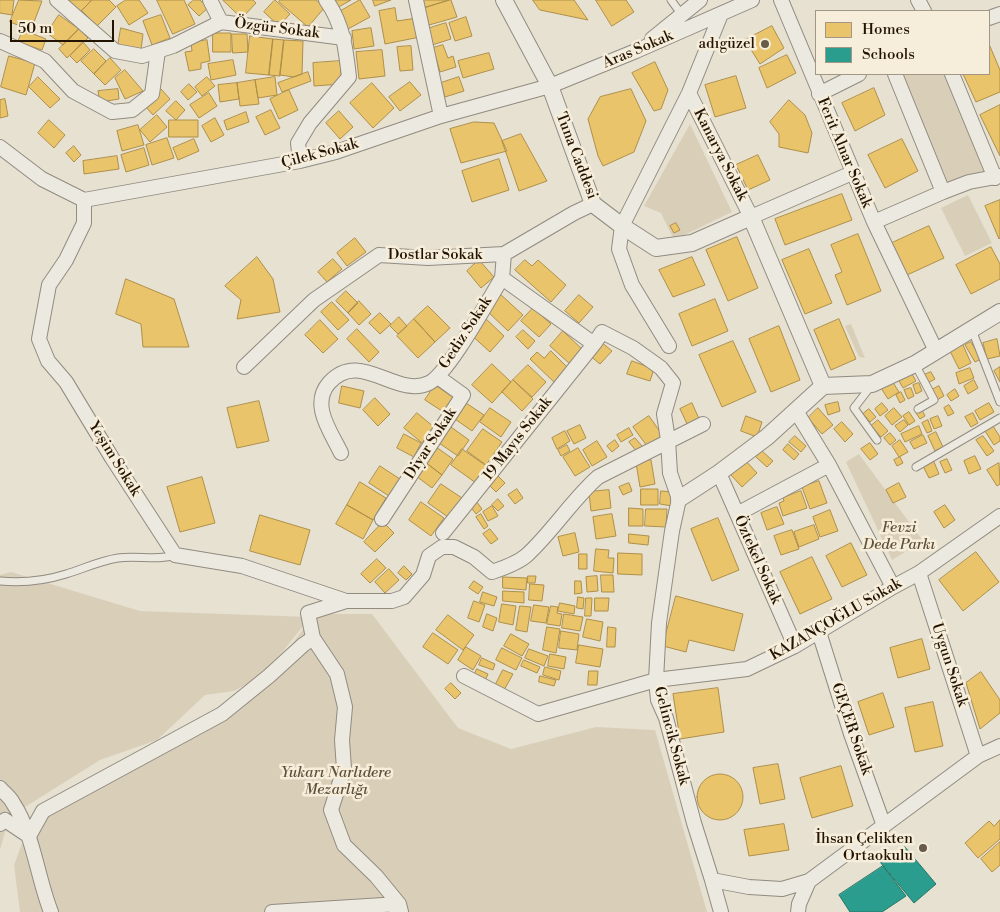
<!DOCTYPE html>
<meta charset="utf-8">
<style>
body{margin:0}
#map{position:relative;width:1000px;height:912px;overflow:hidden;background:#e7e1d1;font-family:"Libre Bodoni",serif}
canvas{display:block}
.legend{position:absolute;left:815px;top:10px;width:175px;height:65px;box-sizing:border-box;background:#f6eedb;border:1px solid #a29684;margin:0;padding:6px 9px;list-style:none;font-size:15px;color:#231301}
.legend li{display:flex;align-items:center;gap:10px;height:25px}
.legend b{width:25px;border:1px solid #a29684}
.scale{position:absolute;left:10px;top:20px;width:104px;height:22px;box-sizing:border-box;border:2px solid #231301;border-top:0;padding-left:6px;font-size:15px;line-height:18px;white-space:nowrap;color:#231301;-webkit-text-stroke:4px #f6eedb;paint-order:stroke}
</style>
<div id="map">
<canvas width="1000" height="912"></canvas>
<ul class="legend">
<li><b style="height:14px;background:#e9c46a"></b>Homes</li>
<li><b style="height:14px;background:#2a9d8f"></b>Schools</li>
</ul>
<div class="scale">50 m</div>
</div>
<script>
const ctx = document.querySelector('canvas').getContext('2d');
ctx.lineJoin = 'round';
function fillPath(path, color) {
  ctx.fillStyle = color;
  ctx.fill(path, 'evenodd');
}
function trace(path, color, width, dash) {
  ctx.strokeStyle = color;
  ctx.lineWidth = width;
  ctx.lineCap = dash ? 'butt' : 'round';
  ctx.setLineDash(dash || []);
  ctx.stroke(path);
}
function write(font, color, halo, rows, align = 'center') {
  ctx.font = font + ' "Libre Bodoni",serif';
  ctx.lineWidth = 5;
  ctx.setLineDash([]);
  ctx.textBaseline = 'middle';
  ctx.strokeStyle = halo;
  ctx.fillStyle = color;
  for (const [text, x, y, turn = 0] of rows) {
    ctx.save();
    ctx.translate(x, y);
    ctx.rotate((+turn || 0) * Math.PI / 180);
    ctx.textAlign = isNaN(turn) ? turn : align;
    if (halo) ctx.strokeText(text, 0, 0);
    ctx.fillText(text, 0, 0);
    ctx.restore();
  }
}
fillPath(new Path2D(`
 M 901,74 L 947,74 L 988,171 L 947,185 Z
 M 690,124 L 732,212 L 674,240 L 661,213 L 644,206 Z
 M 968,195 L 992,243 L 965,256 L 941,208 Z
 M 851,324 L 865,358 L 859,357 L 845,326 Z
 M 859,454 L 923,541 L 892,560 L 846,462 Z
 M 11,572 L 140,611 L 310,617 L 281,654 L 261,675 L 276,665 L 315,614 L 372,614 L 458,728 L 511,749 L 596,727 L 655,730 L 707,912 L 20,912 L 14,865 L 36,806 L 143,751 L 216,710 L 258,678 L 234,691 L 205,695 L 157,740 L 100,760 L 9,817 L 0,850 L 0,575 Z`), '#d9cfb9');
const homes = new Path2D(`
 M 0,0 L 14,0 L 12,15 L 0,13 Z
 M 19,0 L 42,1 L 31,30 L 10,22 Z
 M 67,0 L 92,0 L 80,12 Z
 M 92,0 L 109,0 L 116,7 L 97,26 L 82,11 Z
 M 126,0 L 139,0 L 148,13 L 129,25 L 117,6 Z
 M 157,0 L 184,0 L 195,24 L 173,34 Z
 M 194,0 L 200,0 L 208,8 L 199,16 L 188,5 Z
 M 223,0 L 253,0 L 256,3 L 242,18 Z
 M 275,0 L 290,14 L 279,26 L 264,12 Z
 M 280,0 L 316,0 L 325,7 L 308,27 L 279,2 Z
 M 333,0 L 351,0 L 337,8 Z
 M 360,0 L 370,17 L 348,29 L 339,12 Z
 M 373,0 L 391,0 L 375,6 Z
 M 421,0 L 449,0 L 424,8 Z
 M 451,0 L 457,17 L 429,25 L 424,8 Z
 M 533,0 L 574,0 L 588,20 L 540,10 Z
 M 596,0 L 626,0 L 634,12 L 612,26 Z
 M 395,8 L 397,21 L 417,18 L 420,37 L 385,44 L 379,11 Z
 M 59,15 L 79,29 L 63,45 L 47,33 Z
 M 161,15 L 170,38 L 152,45 L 143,21 Z
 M 466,17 L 472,36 L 455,41 L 449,23 Z
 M 446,23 L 451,39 L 432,45 L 427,29 Z
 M 772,26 L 784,48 L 760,64 L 745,40 Z
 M 121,28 L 143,34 L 141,50 L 118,46 Z
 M 371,28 L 374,46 L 354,49 L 352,31 Z
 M 79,29 L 88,38 L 67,58 L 59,49 Z
 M 23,30 L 46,39 L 42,50 L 18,42 Z
 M 213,33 L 231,33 L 231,52 L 213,52 Z
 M 232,34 L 247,34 L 248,52 L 233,53 Z
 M 250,36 L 273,39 L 269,75 L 246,73 Z
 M 273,39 L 284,40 L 280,76 L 269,75 Z
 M 207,40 L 210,61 L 201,63 L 201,69 L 189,71 L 185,52 L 192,51 L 191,43 Z
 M 284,40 L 303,41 L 302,74 L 294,77 L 280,75 Z
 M 83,42 L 90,50 L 77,63 L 70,56 Z
 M 989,44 L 1000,70 L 1000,92 L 976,102 L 963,74 L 989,74 Z
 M 443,45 L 448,58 L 453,56 L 456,67 L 440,72 L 433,48 Z
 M 411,46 L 413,70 L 400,71 L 397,47 Z
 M 94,49 L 106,61 L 94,74 L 81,61 Z
 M 382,50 L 385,76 L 359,79 L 356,52 Z
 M 489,53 L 494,69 L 463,78 L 458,61 Z
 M 787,55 L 796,73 L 767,88 L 759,68 Z
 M 9,56 L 35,63 L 26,95 L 1,87 Z
 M 110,58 L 121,70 L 105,85 L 94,74 Z
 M 233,60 L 236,75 L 211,80 L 208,64 Z
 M 340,61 L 342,84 L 314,86 L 313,63 Z
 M 655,62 L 668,90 L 661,109 L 654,111 L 632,73 Z
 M 125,70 L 143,91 L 125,99 L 115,78 Z
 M 308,72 L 311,81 L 282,92 L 278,83 Z
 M 736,76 L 746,108 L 715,117 L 705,85 Z
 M 38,77 L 60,99 L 50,108 L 29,87 Z
 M 207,77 L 215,86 L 202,96 L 195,87 Z
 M 275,77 L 277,95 L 258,98 L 255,80 Z
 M 459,77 L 464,91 L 445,97 L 441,83 Z
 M 255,80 L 259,104 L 240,106 L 237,83 Z
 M 410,82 L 421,95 L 400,111 L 389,97 Z
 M 237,83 L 239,99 L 220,102 L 218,85 Z
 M 372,83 L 394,108 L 373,128 L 350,103 Z
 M 189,84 L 197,92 L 188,100 L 181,92 Z
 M 874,88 L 885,115 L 855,131 L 842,103 Z
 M 118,89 L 119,99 L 100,102 L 98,91 Z
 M 161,89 L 170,99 L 153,115 L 144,105 Z
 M 631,89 L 646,121 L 634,152 L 603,166 L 598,156 L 588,119 L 600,97 Z
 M 289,90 L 298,110 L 279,119 L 270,99 Z
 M 209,93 L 217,106 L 199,118 L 190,105 Z
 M 5,99 L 8,116 L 0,118 L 0,100 Z
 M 789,100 L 805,115 L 812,133 L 808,153 L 779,147 L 779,134 L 770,122 Z
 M 176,101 L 185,110 L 176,120 L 166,111 Z
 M 1000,105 L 1000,156 L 980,115 Z
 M 271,110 L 280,128 L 265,135 L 256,117 Z
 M 339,111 L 353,127 L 340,139 L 326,123 Z
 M 246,112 L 249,122 L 227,130 L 224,121 Z
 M 157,115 L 167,127 L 150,142 L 140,130 Z
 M 215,118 L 224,135 L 211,142 L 202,126 Z
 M 49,120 L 65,135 L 54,148 L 38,133 Z
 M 169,120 L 198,120 L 198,137 L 169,137 Z
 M 474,122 L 494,123 L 507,151 L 461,163 L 450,129 Z
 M 138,125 L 144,145 L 122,151 L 117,131 Z
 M 521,134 L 547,181 L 519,191 L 502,141 Z
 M 167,138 L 174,158 L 152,165 L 146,145 Z
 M 194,139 L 199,151 L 178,160 L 173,148 Z
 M 902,139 L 918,171 L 885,188 L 868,155 Z
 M 74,146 L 81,155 L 74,162 L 66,153 Z
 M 144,148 L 149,165 L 126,172 L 121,155 Z
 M 758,155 L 770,180 L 748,190 L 736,165 Z
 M 117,156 L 119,169 L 84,174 L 83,161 Z
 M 499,159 L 509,190 L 472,202 L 462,171 Z
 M 842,194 L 852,220 L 785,245 L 775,219 Z
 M 1000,200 L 1000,238 L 999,239 L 985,206 Z
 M 676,223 L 680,230 L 674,233 L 670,226 Z
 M 929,226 L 944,258 L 907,275 L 892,243 Z
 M 858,234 L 881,291 L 847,305 L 835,275 L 842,272 L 831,245 Z
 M 737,237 L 758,288 L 728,301 L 706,250 Z
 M 355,238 L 366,252 L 347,266 L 337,253 Z
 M 991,247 L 1000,264 L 1000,279 L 971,294 L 956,265 Z
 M 809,249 L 832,303 L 805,314 L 782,260 Z
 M 257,257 L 273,279 L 280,312 L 237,319 L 241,300 L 225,286 Z
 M 692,257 L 705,285 L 673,297 L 659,270 Z
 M 333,259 L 342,269 L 327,282 L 318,272 Z
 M 479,260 L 494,277 L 481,288 L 467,271 Z
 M 525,260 L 532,266 L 538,260 L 566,285 L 551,302 L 515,270 Z
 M 126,279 L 174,299 L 189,347 L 143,347 L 141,324 L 116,314 Z
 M 346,291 L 358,303 L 348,313 L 336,301 Z
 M 499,293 L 523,315 L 508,331 L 485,309 Z
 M 579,295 L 593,307 L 579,323 L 565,311 Z
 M 715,299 L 728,331 L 692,346 L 679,314 Z
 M 359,301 L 371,314 L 359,325 L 348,313 Z
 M 332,302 L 349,320 L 338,330 L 321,312 Z
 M 428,306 L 450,328 L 435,342 L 414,319 Z
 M 533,308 L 551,324 L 539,337 L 521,321 Z
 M 380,313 L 391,324 L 380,334 L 369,323 Z
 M 399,317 L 407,326 L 398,334 L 390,326 Z
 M 484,317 L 504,336 L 490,352 L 469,333 Z
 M 414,319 L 435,342 L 418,358 L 397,336 Z
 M 839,319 L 856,359 L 831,370 L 814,330 Z
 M 320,320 L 338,339 L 323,353 L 305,335 Z
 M 779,326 L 800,380 L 771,392 L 749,339 Z
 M 357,329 L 379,352 L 369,362 L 347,339 Z
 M 523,330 L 535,341 L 528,349 L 516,337 Z
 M 563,331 L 583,350 L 570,364 L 550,346 Z
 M 997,339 L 1000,356 L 987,359 L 983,343 Z
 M 600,341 L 612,351 L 600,364 L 588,354 Z
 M 733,341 L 756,392 L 722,407 L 699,355 Z
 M 971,342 L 981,359 L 975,362 L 965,345 Z
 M 963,345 L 971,363 L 959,369 L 950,351 Z
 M 551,351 L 568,368 L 555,383 L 530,359 L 537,352 L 544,358 Z
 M 632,361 L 654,369 L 650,381 L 627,374 Z
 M 492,364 L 511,382 L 492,403 L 472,385 Z
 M 528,365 L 546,382 L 532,397 L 513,380 Z
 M 1000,367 L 1000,382 L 994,371 Z
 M 970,368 L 974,378 L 959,384 L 956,373 Z
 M 931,372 L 935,379 L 928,383 L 924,375 Z
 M 912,374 L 916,381 L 903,388 L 899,381 Z
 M 513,380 L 533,399 L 522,411 L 502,392 Z
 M 974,380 L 978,388 L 968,394 L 964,386 Z
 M 892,381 L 899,392 L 888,399 L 881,388 Z
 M 919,383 L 922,391 L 916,394 L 913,385 Z
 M 435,385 L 454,398 L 445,413 L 425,400 Z
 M 342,386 L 364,391 L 360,408 L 339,403 Z
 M 939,386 L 944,396 L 935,401 L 930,391 Z
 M 911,388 L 914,396 L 908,399 L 904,390 Z
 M 955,389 L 959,396 L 951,401 L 947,395 Z
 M 901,392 L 905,400 L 900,403 L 896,395 Z
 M 375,398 L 390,414 L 378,426 L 363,410 Z
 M 259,401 L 269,441 L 237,448 L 227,408 Z
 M 838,402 L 840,411 L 828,415 L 825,405 Z
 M 466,403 L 484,415 L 472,431 L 455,419 Z
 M 692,403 L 700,421 L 688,426 L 680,409 Z
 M 882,403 L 888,410 L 880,416 L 875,409 Z
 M 989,403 L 994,412 L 980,420 L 975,411 Z
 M 949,405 L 954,413 L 948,416 L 944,408 Z
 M 490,408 L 511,422 L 501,437 L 480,422 Z
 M 818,408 L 833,425 L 822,434 L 808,418 Z
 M 894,408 L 902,417 L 892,425 L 885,416 Z
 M 869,409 L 876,417 L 870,422 L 863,414 Z
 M 922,410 L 925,416 L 920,419 L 916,413 Z
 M 909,412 L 915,421 L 909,425 L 903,416 Z
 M 417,413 L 434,427 L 422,443 L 404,428 Z
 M 973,413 L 978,423 L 971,427 L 965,417 Z
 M 649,416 L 663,436 L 647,446 L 633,427 Z
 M 746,416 L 762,422 L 757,437 L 741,431 Z
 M 938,416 L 942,426 L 934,429 L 930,419 Z
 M 878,420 L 888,431 L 881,437 L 871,426 Z
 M 904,420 L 908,425 L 900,432 L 895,426 Z
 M 928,420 L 932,431 L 927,433 L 922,423 Z
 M 842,422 L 853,434 L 845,442 L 834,429 Z
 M 580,425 L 586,438 L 574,444 L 567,431 Z
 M 919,426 L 922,434 L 905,442 L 901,434 Z
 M 993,426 L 1000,437 L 1000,441 L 994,445 L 985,431 Z
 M 451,427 L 469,440 L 458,456 L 439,443 Z
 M 629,428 L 633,435 L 621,442 L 617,435 Z
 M 483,429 L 502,442 L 486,465 L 467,451 Z
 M 565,431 L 570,441 L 557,449 L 552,438 Z
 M 936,432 L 943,447 L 935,451 L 928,436 Z
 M 890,433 L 896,440 L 890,445 L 884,438 Z
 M 404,434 L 421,443 L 414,457 L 397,448 Z
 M 923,435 L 927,443 L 914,449 L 910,442 Z
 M 795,436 L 806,446 L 801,452 L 789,442 Z
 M 983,436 L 994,451 L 987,456 L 976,440 Z
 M 635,438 L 643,447 L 637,452 L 629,442 Z
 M 615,440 L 619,446 L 612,452 L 607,446 Z
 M 900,440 L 908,452 L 899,457 L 892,446 Z
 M 597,441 L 607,457 L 592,466 L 583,450 Z
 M 870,443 L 878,454 L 870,460 L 861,449 Z
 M 788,444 L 799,454 L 794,460 L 783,450 Z
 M 567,445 L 570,451 L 561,456 L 558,450 Z
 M 436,447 L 453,459 L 442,475 L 425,462 Z
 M 578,448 L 590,467 L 575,476 L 563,457 Z
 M 462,449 L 488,467 L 476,483 L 451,465 Z
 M 762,451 L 773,461 L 767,467 L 756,457 Z
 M 975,456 L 981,469 L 969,474 L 964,461 Z
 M 900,457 L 903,463 L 897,466 L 894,460 Z
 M 947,459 L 952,470 L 945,473 L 940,462 Z
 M 651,460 L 655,484 L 640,487 L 636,463 Z
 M 745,460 L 757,473 L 742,487 L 730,474 Z
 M 425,462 L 442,475 L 432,488 L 416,476 Z
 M 934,462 L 939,474 L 929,478 L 923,466 Z
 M 999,463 L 1000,484 L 997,486 L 987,470 Z
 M 380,466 L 403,481 L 392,498 L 369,483 Z
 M 496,474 L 505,483 L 496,492 L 487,483 Z
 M 202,477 L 215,523 L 180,532 L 167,487 Z
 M 819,481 L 827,503 L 810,509 L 802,487 Z
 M 360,482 L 386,498 L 373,520 L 347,505 Z
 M 629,483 L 632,491 L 623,495 L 619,487 Z
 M 899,483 L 906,497 L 893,503 L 886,490 Z
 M 441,484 L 462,498 L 448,517 L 428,503 Z
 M 517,489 L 523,498 L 515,504 L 508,495 Z
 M 641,489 L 658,489 L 658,505 L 641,505 Z
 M 609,490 L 611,508 L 591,511 L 589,492 Z
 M 661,491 L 673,492 L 672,506 L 660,504 Z
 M 801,491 L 807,508 L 783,516 L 779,503 L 784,501 L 783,498 Z
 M 498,499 L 504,506 L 498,511 L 492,505 Z
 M 476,501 L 482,509 L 476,514 L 470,506 Z
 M 421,502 L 444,518 L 431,536 L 409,520 Z
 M 347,505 L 373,520 L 363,539 L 336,524 Z
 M 945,505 L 955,520 L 944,528 L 934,512 Z
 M 492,506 L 498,516 L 488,521 L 483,512 Z
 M 777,507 L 784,524 L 767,530 L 761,513 Z
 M 629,508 L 643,509 L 643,526 L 629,526 Z
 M 646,509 L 667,509 L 666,527 L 645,526 Z
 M 830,510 L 838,531 L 820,537 L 813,517 Z
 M 481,514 L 488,526 L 484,529 L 476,517 Z
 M 612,514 L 616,536 L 596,539 L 593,517 Z
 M 260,515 L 310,530 L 300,565 L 250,551 Z
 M 718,518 L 739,570 L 712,581 L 691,529 Z
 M 383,522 L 394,533 L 375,552 L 364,542 Z
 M 814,525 L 819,539 L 799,547 L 794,532 Z
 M 490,529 L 498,539 L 491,544 L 483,534 Z
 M 792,530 L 799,549 L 781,555 L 774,536 Z
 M 575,533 L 579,552 L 563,556 L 558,537 Z
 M 629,534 L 649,536 L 648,545 L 629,543 Z
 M 851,543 L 867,575 L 842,587 L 826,556 Z
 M 596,549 L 609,550 L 608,558 L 614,558 L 613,573 L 594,571 Z
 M 976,552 L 999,582 L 963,611 L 939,580 Z
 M 618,553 L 642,554 L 642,575 L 618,574 Z
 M 579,554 L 587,554 L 587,569 L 579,569 Z
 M 812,557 L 832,599 L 800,614 L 780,572 Z
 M 377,559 L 386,568 L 370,583 L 361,574 Z
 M 404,566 L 412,574 L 406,580 L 398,573 Z
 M 389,569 L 399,580 L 385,593 L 375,582 Z
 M 601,575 L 613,575 L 614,592 L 602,592 Z
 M 528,576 L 536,576 L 535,583 L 528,583 Z
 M 597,576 L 598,591 L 587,592 L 586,577 Z
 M 503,577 L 527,578 L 526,590 L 503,588 Z
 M 474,581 L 483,587 L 478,594 L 469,588 Z
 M 575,581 L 581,581 L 582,593 L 575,594 Z
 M 530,584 L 544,585 L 542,601 L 529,600 Z
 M 503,591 L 524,592 L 524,603 L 503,601 Z
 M 483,592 L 497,597 L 494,606 L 480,602 Z
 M 676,596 L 743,614 L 734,651 L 689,640 L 686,652 L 663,646 Z
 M 578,597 L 584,598 L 583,609 L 577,608 Z
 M 586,598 L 592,598 L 591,616 L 585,616 Z
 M 595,598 L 609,598 L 608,611 L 595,611 Z
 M 474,601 L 485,605 L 479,622 L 468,618 Z
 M 560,603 L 575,606 L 574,614 L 558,611 Z
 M 502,604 L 516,606 L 513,625 L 499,622 Z
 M 534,605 L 549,607 L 546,623 L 531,621 Z
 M 520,606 L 531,607 L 527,632 L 516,630 Z
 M 551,606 L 558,607 L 557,613 L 562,614 L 560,626 L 547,624 Z
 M 487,614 L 497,618 L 493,631 L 483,627 Z
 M 564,614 L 583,617 L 580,631 L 562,628 Z
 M 448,615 L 474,635 L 463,650 L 436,630 Z
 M 587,619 L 603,622 L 600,641 L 583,637 Z
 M 547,627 L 560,629 L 556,653 L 543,650 Z
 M 608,627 L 616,628 L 615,647 L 607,647 Z
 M 561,631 L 579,634 L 577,650 L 559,648 Z
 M 433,633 L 458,650 L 448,664 L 423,647 Z
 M 511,634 L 529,644 L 522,656 L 504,646 Z
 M 922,639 L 930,669 L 898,678 L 890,648 Z
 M 579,645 L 603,649 L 600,667 L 576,663 Z
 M 466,647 L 481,656 L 473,670 L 458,660 Z
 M 502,648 L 522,658 L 516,670 L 496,660 Z
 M 529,649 L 548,656 L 544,666 L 525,658 Z
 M 550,654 L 566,657 L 564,669 L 548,666 Z
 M 482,658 L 495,664 L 493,670 L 479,665 Z
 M 524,660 L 540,667 L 537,673 L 521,666 Z
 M 545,667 L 561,671 L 559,680 L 543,675 Z
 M 477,669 L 488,674 L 484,683 L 473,678 Z
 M 503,670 L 513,674 L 503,692 L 494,688 Z
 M 589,671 L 598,671 L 597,685 L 588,685 Z
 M 981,672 L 1000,700 L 1000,713 L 980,729 L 966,683 Z
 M 540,676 L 556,680 L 554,686 L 539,682 Z
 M 451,683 L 461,693 L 455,699 L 445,689 Z
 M 718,688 L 724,732 L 680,739 L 673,694 Z
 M 883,693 L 894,727 L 869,735 L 858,702 Z
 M 933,702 L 943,746 L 915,752 L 905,708 Z
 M 778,764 L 785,799 L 760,804 L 753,768 Z
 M 841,766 L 853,806 L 812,818 L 800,778 Z
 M697 797a23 23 0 1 1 46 0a23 23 0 1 1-46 0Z
 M 1000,820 L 1000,839 L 978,858 L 965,843 L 989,821 L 994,826 Z
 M 784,824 L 789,850 L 749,856 L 744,830 Z
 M 1000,842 L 1000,865 L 992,872 L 981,859 Z`);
fillPath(homes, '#e9c46a');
trace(homes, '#ae8f4a', 1);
const schools = new Path2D(`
 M 905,847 L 936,884 L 914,903 L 880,862 L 892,852 L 895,855 Z
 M 883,866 L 906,896 L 882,912 L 850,912 L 839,895 Z`);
fillPath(schools, '#2a9d8f');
trace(schools, '#287464', 1);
const service = new Path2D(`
 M 671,0 L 682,15
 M 972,330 L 1000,402
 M 915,364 L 934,400 L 918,409
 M 871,386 L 854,408 L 877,440
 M 916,467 L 1000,418
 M 0,581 C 22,583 44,581 66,574 C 83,569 99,561 118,558 C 137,555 158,561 175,555`);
const minor = new Path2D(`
 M 57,0 L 115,51 L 142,56 L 173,46 L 221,22 L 344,38
 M 210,0 L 221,22
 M 416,0 L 441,116
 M 781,0 L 874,222 L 936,351
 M 918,0 L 924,11
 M 989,18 L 1000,14
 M 652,39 L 700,0
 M 0,41 L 45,61 L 73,91 L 112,112 L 132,110 L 152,94 L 158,51
 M 895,74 L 943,192
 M 952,74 L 995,178
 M 689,93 L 751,217 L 852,173
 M 819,94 L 859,74
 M 0,147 L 42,179 L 84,200
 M 300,161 L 298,143 L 310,123 L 349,77 C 346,50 343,23 326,0
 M 84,200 L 300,161 L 336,152 L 441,116 L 550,86 L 636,51 L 752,0
 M 84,200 L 84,223 L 66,260 L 49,285 L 39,339 L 48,361 L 66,382 L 112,458 L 175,555 L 242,566 L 346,601
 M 874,222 L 943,192 L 969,182 L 1000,176
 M 504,254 L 502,278 L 594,344 L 602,332 L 633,348 L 661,368 L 673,383 L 664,414 L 668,440 L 670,473 L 679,499 L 672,531 L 659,623 L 656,680 L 658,700 L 666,718 L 694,823 L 712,880 L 721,912
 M 669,346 L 632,285 L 619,249 L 622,226 L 689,93 L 721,14
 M 244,367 L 314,300 L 379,255 L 428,258 L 504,254 L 574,213 L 593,204
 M 796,411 L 829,465 L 893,587
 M 341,453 C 331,432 310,405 329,383 C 360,348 396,399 429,383 C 448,374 489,299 502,278
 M 719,473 L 795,646
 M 737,514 L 829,465
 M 382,519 L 463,395 L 438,377
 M 443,533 L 594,344
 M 919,573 L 978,756
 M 819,632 L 851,734 L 884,826
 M 313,638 L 308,613 L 346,601 L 392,601 L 404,597 L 423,575 L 429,556 L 442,547 L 454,547 L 474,557 L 492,572 C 504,568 518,563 527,555 C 553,531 572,500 598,477 L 703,424
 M 464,676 L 538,714 L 656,680 L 747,669 L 795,646 L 893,587 L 919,573 L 1000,516
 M 0,788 C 4,793 10,797 13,803 C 34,835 37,877 51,912
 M 0,824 L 5,820 L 29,836 L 43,811 L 222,714 L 269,676 L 303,645 L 313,638 L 337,674 L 345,707 L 342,740 L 344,769 L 331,810 L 344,845 L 376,876 L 399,904 L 401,912
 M 712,880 L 749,887 L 782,889 L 809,881 L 978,756 L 1000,746
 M 272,912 L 399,904 L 396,910
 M 798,912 L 799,904 L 809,881`);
const tertiary = new Path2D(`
 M 504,0 L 550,86 L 593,204 L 622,226 L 656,248 L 692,243 L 751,217 L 823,386
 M 679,499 L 719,473 L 767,437 L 823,386 L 872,384 L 915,364 L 1000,312`);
trace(service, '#918b80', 9);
trace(minor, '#918b80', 16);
trace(tertiary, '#918b80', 18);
trace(service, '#ece9e1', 7);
trace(minor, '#ece9e1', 14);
trace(tertiary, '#ece9e1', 16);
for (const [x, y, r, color] of [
 [765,44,5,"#685b4a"],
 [923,848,5,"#685b4a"]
]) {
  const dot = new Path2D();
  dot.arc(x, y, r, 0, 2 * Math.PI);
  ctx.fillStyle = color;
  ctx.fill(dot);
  trace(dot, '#f6eedb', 2);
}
write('15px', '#231301', '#f6eedb', [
 ["Özgür Sokak",277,29,7],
 ["Aras Sokak",638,50,-23],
 ["Ferit Alnar Sokak",844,153,67],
 ["Çilek Sokak",320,154,-15],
 ["Kanarya Sokak",720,155,63],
 ["Tuna Caddesi",576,156,69],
 ["Dostlar Sokak",435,255],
 ["Gediz Sokak",466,333,-57],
 ["19 Mayıs Sokak",518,439,-52],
 ["Diyar Sokak",431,444,-57],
 ["Yeşim Sokak",114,459,58],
 ["Öztekel Sokak",757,560,66],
 ["KAZANÇOĞLU Sokak",836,620,-30],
 ["Uygun Sokak",949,665,72],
 ["GEÇER Sokak",851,729,71],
 ["Gelincik Sokak",671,736,75]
]);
write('15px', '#231301', '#f6eedb', [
 ["adıgüzel",755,44],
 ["İhsan Çelikten",913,839],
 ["Ortaokulu",913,856]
], 'right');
write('italic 15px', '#5f503a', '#f6eedb', [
 ["Fevzi",899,528],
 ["Dede Parkı",899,545],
 ["Yukarı Narlıdere",336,773],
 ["Mezarlığı",336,790]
]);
</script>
